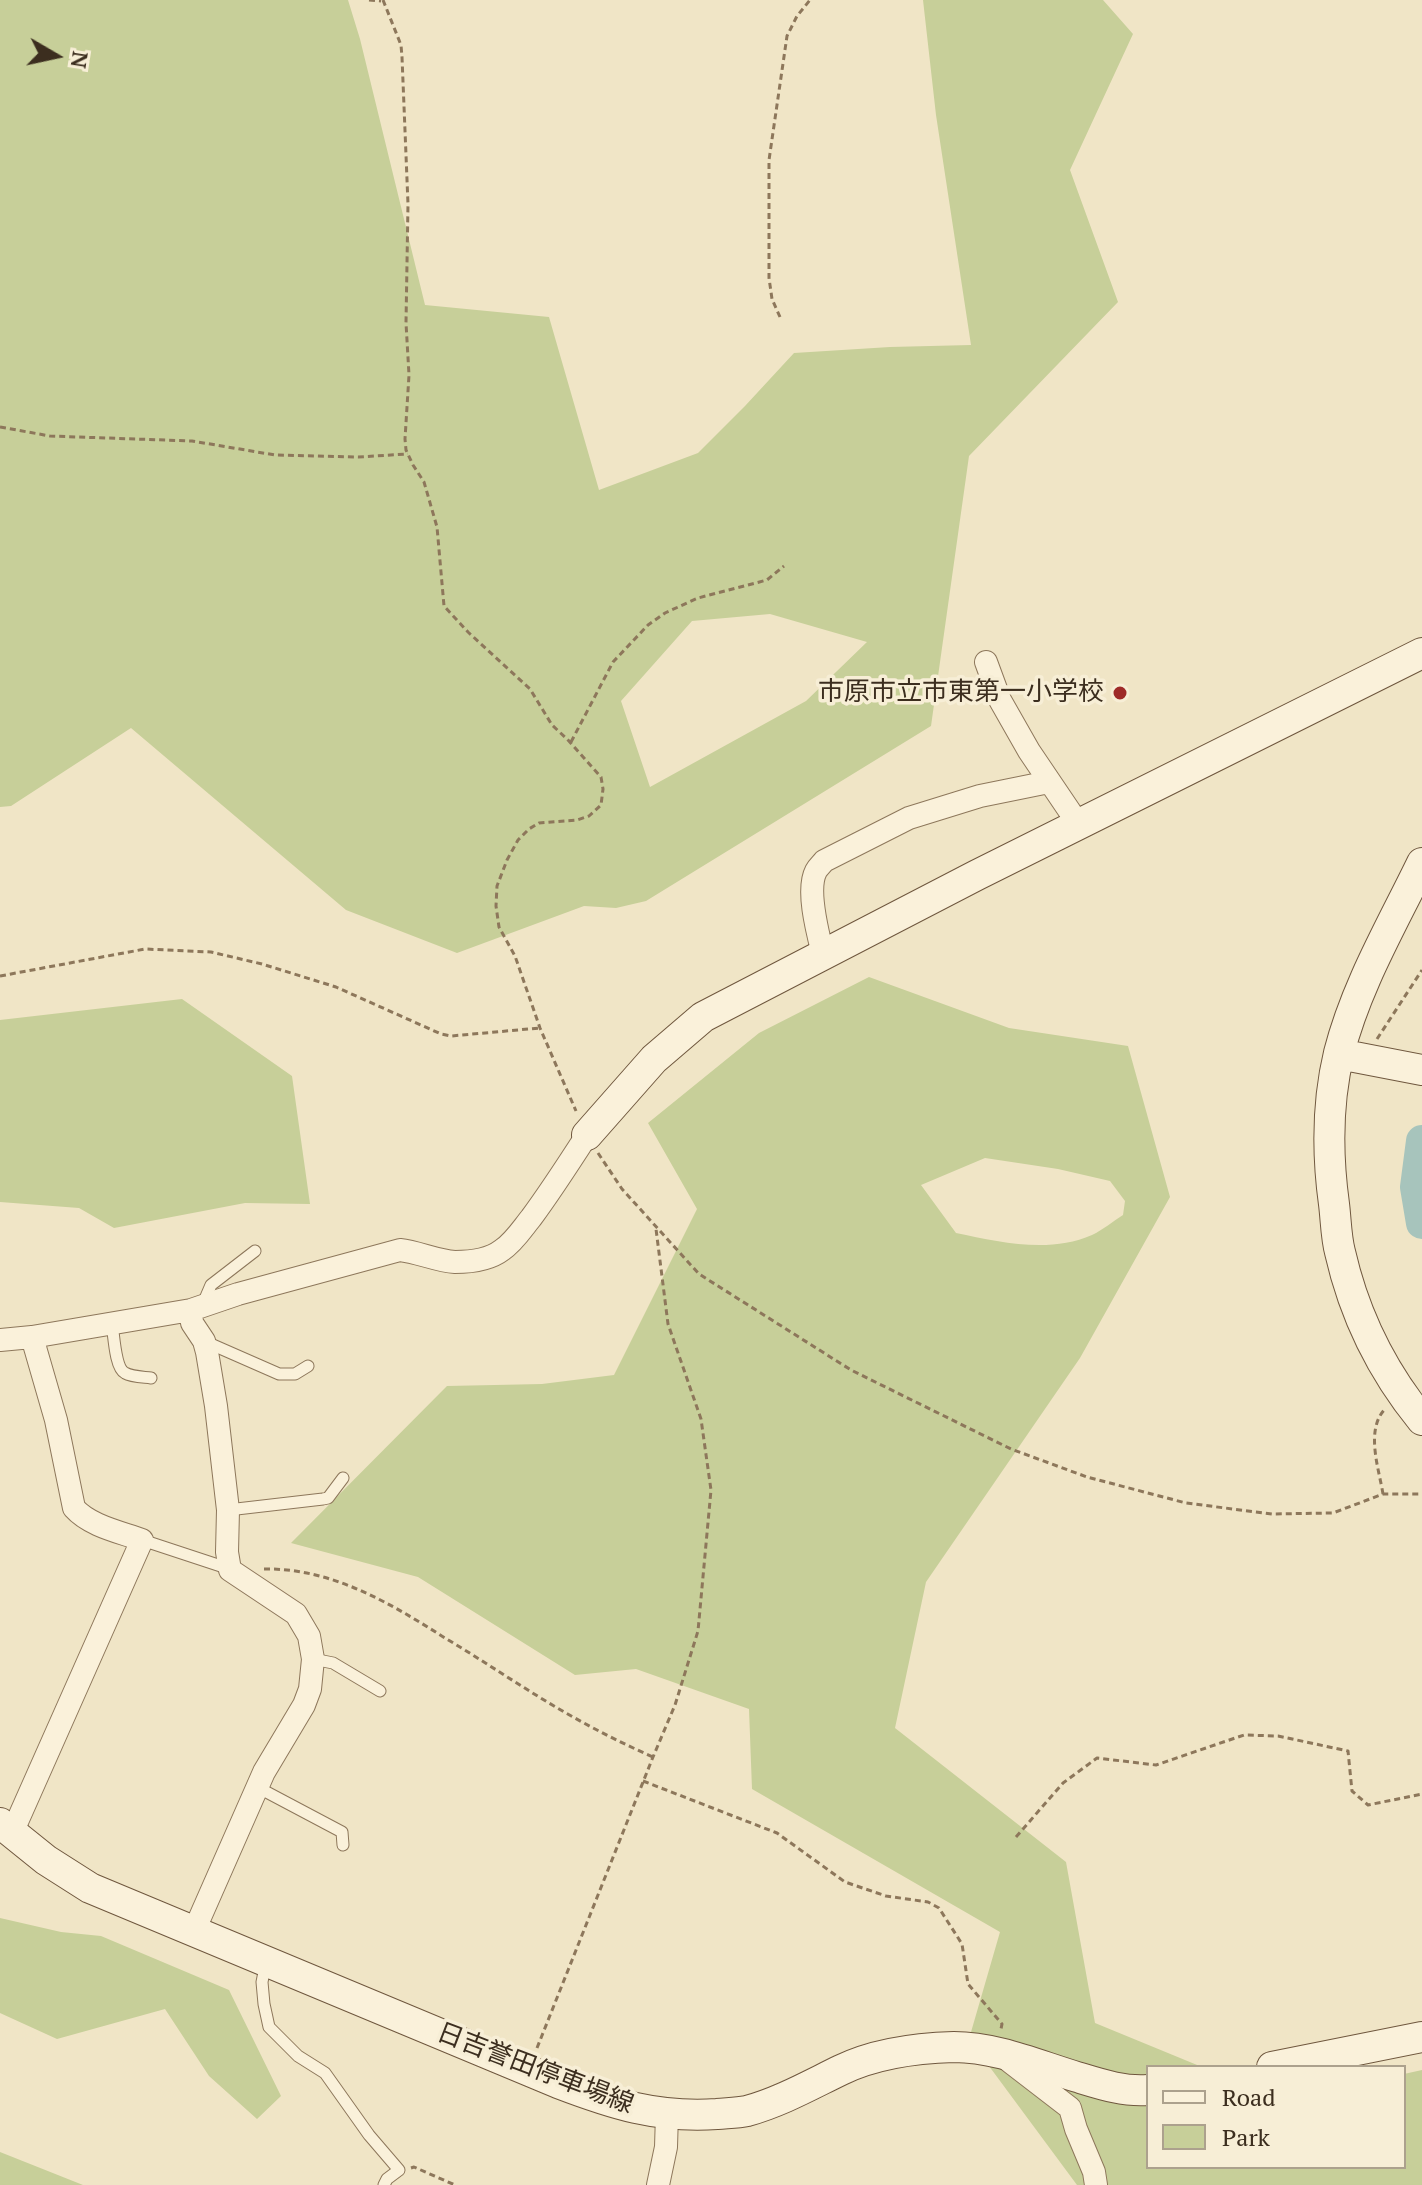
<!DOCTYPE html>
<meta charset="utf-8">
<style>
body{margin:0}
#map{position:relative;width:1422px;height:2185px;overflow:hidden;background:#f0e5c6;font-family:"PT Serif",serif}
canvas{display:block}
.legend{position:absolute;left:1146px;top:2065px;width:260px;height:104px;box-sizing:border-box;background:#f7eed6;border:2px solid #aca18d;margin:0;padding:10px 14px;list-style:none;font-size:24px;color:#3c2e1f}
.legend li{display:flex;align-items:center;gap:16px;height:40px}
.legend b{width:40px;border:2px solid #aca18d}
.north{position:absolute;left:16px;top:16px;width:80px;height:80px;-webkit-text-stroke:6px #f7eed6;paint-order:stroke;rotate:99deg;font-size:22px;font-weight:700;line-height:32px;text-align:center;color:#3c2e1f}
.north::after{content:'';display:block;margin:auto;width:28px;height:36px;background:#3c2e1f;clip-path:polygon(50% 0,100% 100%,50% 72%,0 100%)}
</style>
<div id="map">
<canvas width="1422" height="2185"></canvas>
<ul class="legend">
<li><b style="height:10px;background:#faf1da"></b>Road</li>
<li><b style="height:22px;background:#c7cf99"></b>Park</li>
</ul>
<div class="north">N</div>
</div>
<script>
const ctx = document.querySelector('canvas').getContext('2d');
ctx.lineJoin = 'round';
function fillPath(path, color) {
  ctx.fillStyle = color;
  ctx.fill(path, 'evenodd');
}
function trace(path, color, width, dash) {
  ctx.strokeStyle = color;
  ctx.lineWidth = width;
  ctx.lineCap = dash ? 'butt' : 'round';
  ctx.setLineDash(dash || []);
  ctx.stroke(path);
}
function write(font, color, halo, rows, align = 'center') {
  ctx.font = font + ' "PT Serif","Noto Sans JP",serif';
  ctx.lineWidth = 7;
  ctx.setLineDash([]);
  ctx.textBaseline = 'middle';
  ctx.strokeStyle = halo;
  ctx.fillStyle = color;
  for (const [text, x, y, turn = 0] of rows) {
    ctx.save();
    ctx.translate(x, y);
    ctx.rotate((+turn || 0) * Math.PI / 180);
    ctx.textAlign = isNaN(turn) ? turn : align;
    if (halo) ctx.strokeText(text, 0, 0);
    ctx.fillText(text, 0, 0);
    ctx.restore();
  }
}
fillPath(new Path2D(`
 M 0,0 L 348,0 L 360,39 L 425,305 L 549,317 L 599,490 L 698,453 L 745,406 L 794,353 L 890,347 L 971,345 L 936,115 L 923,0 L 1103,0 L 1133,34 L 1070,170 L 1118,302 L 969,456 L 931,726 L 646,901 L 616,908 L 584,906 L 457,953 L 346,910 L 131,728 L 11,806 L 0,807 ZM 770,614 L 867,642 L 806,701 L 650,787 L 621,701 L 692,621 Z
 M 869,977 L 1009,1028 L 1128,1046 L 1170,1197 L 1080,1358 L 926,1582 L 895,1728 L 1066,1862 L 1095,2023 L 1202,2067 L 1148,2067 L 1148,2167 L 1404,2167 L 1404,2074 L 1422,2070 L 1422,2185 L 1077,2185 L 969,2039 L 1000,1932 L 752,1789 L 749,1709 L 636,1669 L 575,1675 L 418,1577 L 291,1543 L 447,1386 L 542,1384 L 614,1375 L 697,1209 L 648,1123 L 759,1033 ZM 985,1158 L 1058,1169 L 1110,1181 L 1125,1201 L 1123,1215 C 1113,1221 1103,1230 1092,1235 C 1049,1254 999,1242 956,1233 L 921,1185 Z
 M 182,999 L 292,1076 L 310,1204 L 245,1203 L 114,1228 L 79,1208 L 0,1202 L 0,1020 Z
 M 0,1918 L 61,1932 L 101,1936 L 229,1990 L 281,2096 L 257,2119 L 209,2076 L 165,2009 L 57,2039 L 0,2013 Z
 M 0,2152 L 83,2185 L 0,2185 Z`), '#c7cf99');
trace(new Path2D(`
 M 1422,1141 L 1416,1187 L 1422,1223`), '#a7c4bc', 32);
const lane = new Path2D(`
 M 202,1306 L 211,1285 L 255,1251
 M 112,1324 C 114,1335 115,1368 125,1373 C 132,1377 144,1377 151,1378
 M 206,1342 L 279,1374 L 295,1374 L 308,1366
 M 228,1510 L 323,1499 L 328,1498 L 343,1478
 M 142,1540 L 230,1569
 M 313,1659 L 333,1663 L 380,1691
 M 257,1787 L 342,1832 L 343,1845
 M 266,1962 L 262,1982 L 264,2004 L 269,2027 L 298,2056 L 325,2073 L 369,2135 L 399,2170 L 387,2179 L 384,2185`);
const street = new Path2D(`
 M 986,662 L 1000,700 L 1029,751 L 1079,825
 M 823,954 C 818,934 806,890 816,871 C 818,867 822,864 824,861 L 909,818 L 980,796 L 1049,782
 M 191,1310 L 192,1323 L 204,1341 L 207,1352 L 216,1406 L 228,1510 L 227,1552 L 230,1570 L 296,1614 L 309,1636 L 313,1659 L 310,1689 L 304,1705 L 264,1772 L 194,1931
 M 0,1340 L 32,1337 L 191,1310 L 238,1294 L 400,1250 C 418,1252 437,1261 455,1262 C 471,1262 489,1260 502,1250 C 514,1242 522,1229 531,1218 C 551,1191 569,1163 587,1135
 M 12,1833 L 142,1540 C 120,1532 90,1526 74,1508 L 56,1420 L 32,1337
 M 1009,2061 L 1070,2108 L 1076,2129 L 1094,2172 L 1096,2185
 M 658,2185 L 666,2147 L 667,2114`);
const secondary = new Path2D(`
 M 1422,863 C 1392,925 1356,986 1339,1053 C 1327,1103 1327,1153 1334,1204 C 1336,1220 1336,1237 1340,1252 C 1354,1314 1382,1371 1422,1420
 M 1339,1054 L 1422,1070
 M 587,1135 L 654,1059 L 703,1017 L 977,875 L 1422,653
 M 0,1823 L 46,1860 L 90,1888 L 558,2083 C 613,2104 656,2118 717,2114 C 727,2113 737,2113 747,2111 C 780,2102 810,2085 841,2070 C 874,2054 918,2048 954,2047 C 996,2047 1037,2065 1077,2077 C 1100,2084 1124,2092 1148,2090
 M 1272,2067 L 1422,2037`);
trace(lane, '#8d775b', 13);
trace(street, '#8d775b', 24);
trace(secondary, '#6f573e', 32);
trace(new Path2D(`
 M 369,0 L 381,1
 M 383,0 L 401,45 L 402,57 L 408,204 L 406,323 L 409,375 L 405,439 L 406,450 L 413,465 L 424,482 L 437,527 L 444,606 L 468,632 L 530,689 L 552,725 L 567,739 L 601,777 L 603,789 L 601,805 L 589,816 L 577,820 L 539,823 L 529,829 L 518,840 L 507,860 L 497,886 L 496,906 L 499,927 L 515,956 L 540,1028 L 576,1111
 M 780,317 L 772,299 L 769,278 L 769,160 L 787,36 L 797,16 L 810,0
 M 0,427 L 50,436 L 192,441 L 275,455 L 358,457 L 408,454
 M 571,742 L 613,662 L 648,625 L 665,613 L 698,598 L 767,580 L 784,566
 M 0,976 L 145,949 L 211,952 L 262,964 L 336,987 L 441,1034 L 451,1036 L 540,1028
 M 1377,1039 L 1422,970
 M 598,1153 L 622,1189 L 699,1274 L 851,1370 L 1011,1449 L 1087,1477 L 1186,1503 L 1272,1514 L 1333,1513 L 1383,1494 L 1422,1494
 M 1383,1494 C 1379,1469 1365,1430 1385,1409
 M 264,1569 C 332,1568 390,1603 445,1638 C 482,1660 517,1684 554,1706 C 586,1725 619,1742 653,1757
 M 643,1781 L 777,1833 L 845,1882 L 886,1896 L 928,1902 L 939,1908 L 962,1944 L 968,1984 L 1002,2024 L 1001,2029
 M 1016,1837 L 1063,1783 L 1097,1758 L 1156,1765 L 1244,1735 L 1278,1736 L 1348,1751 L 1352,1791 L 1368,1805 L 1422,1794
 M 537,2048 L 653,1757 L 675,1705 L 698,1631 L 711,1490 L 701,1419 L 668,1324 L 656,1229
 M 411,2168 L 414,2167 L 455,2185`), '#8d775b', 3, [6, 4]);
trace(lane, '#faf1da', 11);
trace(street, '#faf1da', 22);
trace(secondary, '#faf1da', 30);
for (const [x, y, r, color] of [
 [1120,693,8,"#9e2a28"]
]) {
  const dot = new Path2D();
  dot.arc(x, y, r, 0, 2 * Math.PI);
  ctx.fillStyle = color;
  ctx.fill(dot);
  trace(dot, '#f7eed6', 3);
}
write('26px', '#3c2e1f', '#f7eed6', [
 ["市原市立市東第一小学校",1104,693]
], 'right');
write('26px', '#3c2e1f', '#f7eed6', [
 ["日吉誉田停車場線",535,2069,21]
]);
</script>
